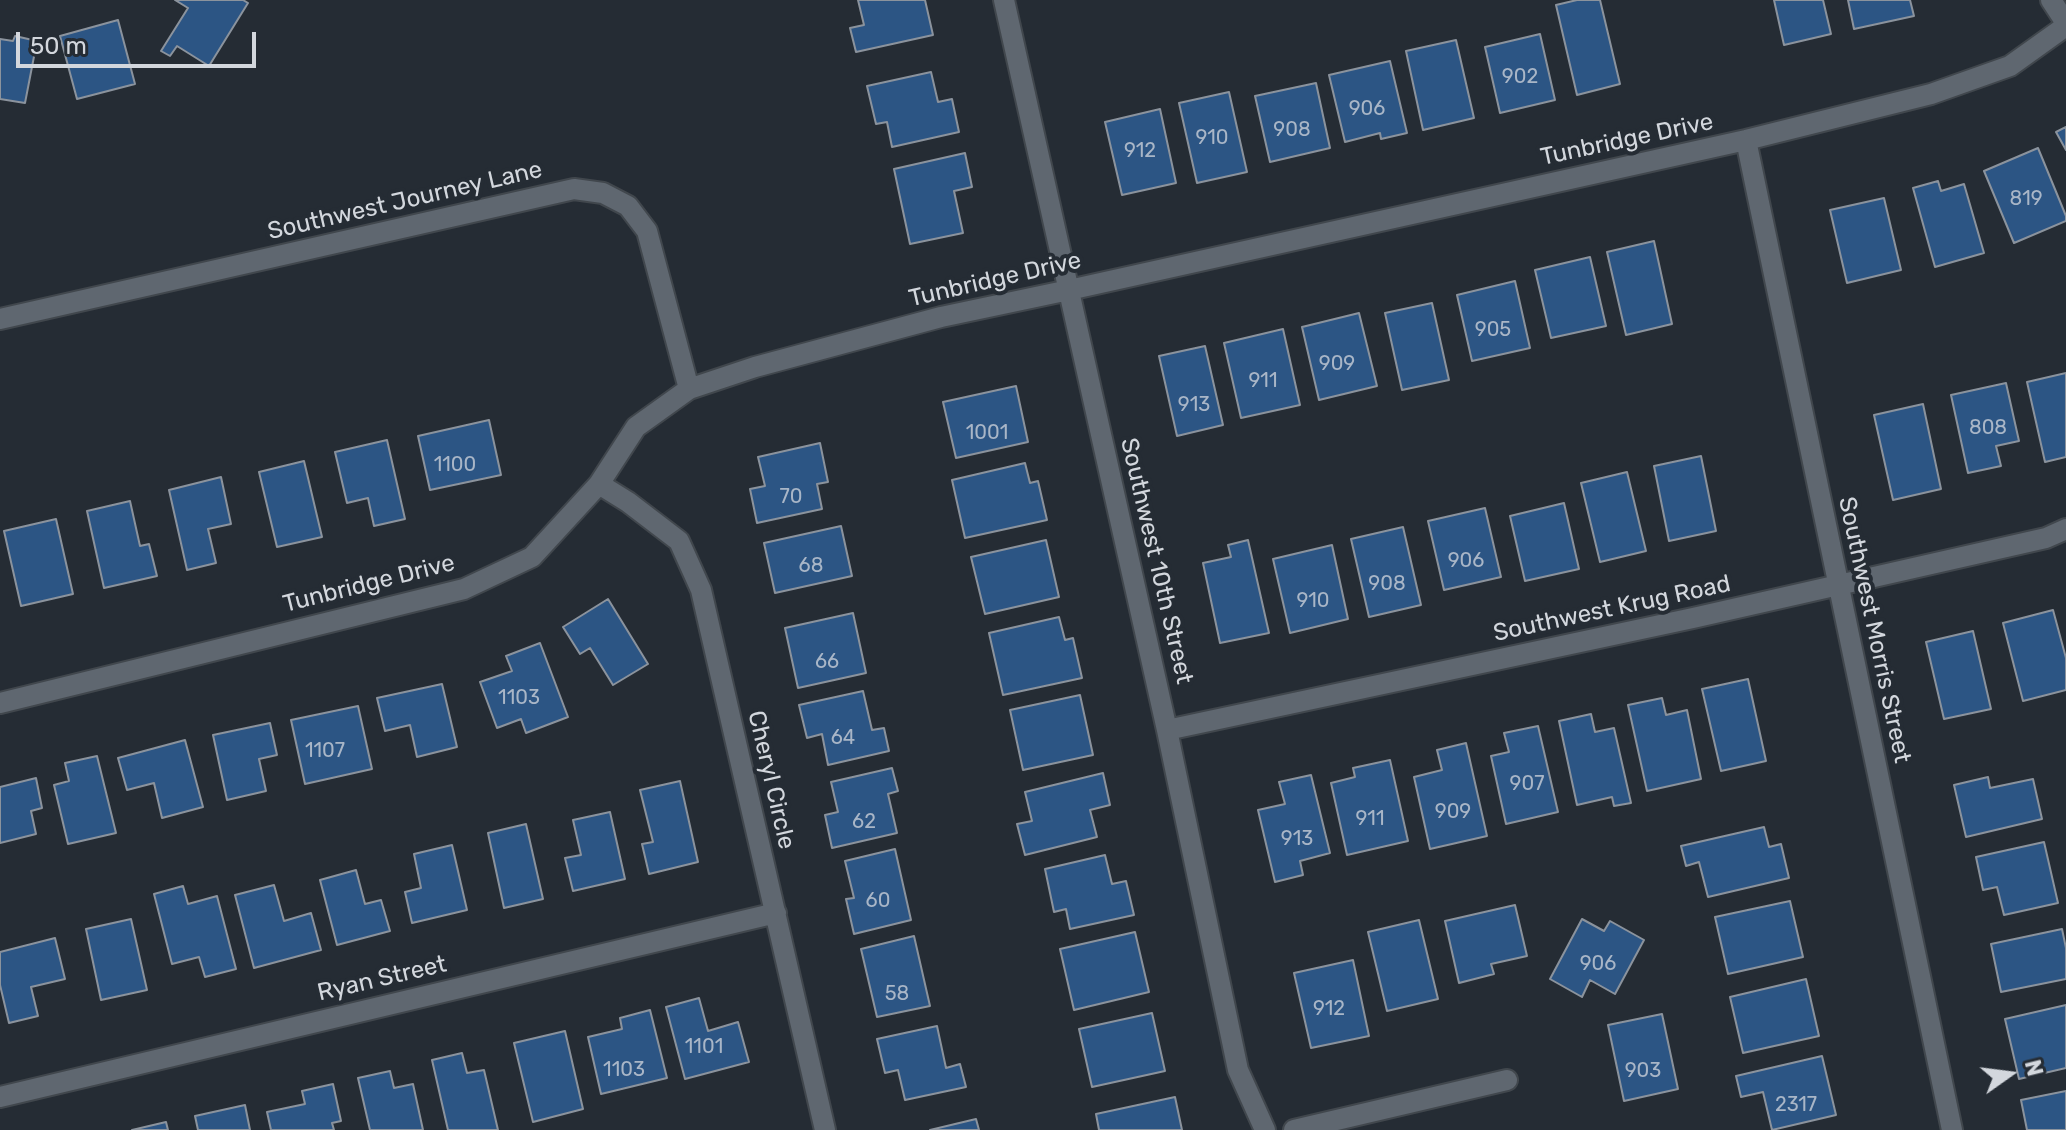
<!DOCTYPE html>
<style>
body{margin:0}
#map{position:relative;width:2066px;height:1130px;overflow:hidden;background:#252c34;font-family:Rubik,sans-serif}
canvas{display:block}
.north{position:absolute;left:1970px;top:1034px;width:80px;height:80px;-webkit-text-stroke:6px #252c34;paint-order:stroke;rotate:76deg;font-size:22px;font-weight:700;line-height:32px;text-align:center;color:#d3d7dd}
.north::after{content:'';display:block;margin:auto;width:28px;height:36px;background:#d3d7dd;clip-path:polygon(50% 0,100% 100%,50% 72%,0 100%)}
.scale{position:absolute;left:16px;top:32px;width:240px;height:36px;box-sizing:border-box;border:4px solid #d3d7dd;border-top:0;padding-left:10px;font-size:24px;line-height:28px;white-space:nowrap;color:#d3d7dd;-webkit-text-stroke:6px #252c34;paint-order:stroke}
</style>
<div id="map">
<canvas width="2066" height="1130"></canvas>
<div class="north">N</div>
<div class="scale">50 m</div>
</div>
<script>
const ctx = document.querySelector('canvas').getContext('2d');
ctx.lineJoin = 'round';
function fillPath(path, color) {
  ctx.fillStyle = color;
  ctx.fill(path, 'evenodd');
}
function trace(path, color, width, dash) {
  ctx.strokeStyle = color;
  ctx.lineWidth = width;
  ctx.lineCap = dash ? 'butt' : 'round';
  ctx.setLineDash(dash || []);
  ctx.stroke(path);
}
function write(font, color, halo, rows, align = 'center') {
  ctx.font = font + ' Rubik,sans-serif';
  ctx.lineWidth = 8;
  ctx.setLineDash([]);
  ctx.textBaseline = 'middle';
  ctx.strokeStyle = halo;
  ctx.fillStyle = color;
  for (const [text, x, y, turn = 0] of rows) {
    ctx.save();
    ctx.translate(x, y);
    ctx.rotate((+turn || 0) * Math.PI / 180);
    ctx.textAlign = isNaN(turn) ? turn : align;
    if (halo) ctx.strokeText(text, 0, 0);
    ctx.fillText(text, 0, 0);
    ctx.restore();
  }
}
const building = new Path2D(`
 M 175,0 L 243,0 L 248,3 L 209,66 L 177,46 L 170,56 L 161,51 L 188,8 Z
 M 858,0 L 925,0 L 933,35 L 856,52 L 850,28 L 864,25 Z
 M 1577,0 L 1600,0 L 1620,84 L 1577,95 L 1556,5 Z
 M 1774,0 L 1823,0 L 1831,34 L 1784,45 Z
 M 1848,0 L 1910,0 L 1914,16 L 1854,29 Z
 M 118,20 L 135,84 L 77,99 L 60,36 Z
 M 1540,34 L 1555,100 L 1500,113 L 1485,47 Z
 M 15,36 L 37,41 L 25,103 L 0,99 L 0,39 L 13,41 Z
 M 1456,40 L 1474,118 L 1423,130 L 1406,51 Z
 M 1390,61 L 1407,133 L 1381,139 L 1380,133 L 1345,142 L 1329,75 Z
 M 931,72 L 938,102 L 952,99 L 959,132 L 892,147 L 887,122 L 876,124 L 867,86 Z
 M 1316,83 L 1330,148 L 1270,162 L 1255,96 Z
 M 1229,92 L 1247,172 L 1197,183 L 1179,103 Z
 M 1160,109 L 1176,183 L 1122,195 L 1105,122 Z
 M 2066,127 L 2066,150 L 2056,132 Z
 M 2038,148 L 2066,216 L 2066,221 L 2014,243 L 1984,171 Z
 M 965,153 L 972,187 L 954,191 L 963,233 L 910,244 L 894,169 Z
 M 1938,181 L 1941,191 L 1964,184 L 1984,253 L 1935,267 L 1913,188 Z
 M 1884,198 L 1901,270 L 1847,283 L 1830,210 Z
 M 1654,241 L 1672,324 L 1626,335 L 1607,252 Z
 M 1590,257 L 1606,326 L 1551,338 L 1535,270 Z
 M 1515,281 L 1530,348 L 1472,361 L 1457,295 Z
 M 1432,303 L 1449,380 L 1402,390 L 1385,313 Z
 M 1359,313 L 1377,386 L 1319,400 L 1302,327 Z
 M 1283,329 L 1300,405 L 1241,418 L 1224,343 Z
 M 1205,346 L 1223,425 L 1177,436 L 1159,356 Z
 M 2066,373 L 2066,457 L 2045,462 L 2027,382 Z
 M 2006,383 L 2019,441 L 1996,446 L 2001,466 L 1968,473 L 1951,395 Z
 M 1016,386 L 1028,442 L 956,458 L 943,402 Z
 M 1923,404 L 1941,489 L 1893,500 L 1874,415 Z
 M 489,420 L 501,475 L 430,490 L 418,436 Z
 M 387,440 L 405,519 L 374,526 L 368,498 L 347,503 L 335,452 Z
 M 820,443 L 828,482 L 817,484 L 822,509 L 757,523 L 750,489 L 765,486 L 758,457 Z
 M 1701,456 L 1716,531 L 1669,541 L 1654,466 Z
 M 304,461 L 322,537 L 277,547 L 259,472 Z
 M 1025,463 L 1030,483 L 1038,481 L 1047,520 L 965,538 L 952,480 Z
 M 1627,472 L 1646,551 L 1600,562 L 1581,483 Z
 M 221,477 L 231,524 L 208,529 L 216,563 L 187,570 L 169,490 Z
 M 130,501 L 140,546 L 149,544 L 157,576 L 104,588 L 87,511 Z
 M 1564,503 L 1579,569 L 1525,581 L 1510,516 Z
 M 1485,508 L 1501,577 L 1444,590 L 1428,521 Z
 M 56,519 L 73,594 L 21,606 L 4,531 Z
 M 841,526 L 852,576 L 775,593 L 764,543 Z
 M 1403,527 L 1421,605 L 1369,617 L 1351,539 Z
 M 1046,540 L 1059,597 L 985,614 L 971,557 Z
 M 1248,540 L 1269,633 L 1220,643 L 1203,563 L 1231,557 L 1228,545 Z
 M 1332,545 L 1348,619 L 1290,633 L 1273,559 Z
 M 608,599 L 648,664 L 613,685 L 590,648 L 580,654 L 563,627 Z
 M 2053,610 L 2066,658 L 2066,690 L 2023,701 L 2003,623 Z
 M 853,613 L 866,673 L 798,688 L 785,628 Z
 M 1059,617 L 1065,640 L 1073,638 L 1082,678 L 1003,695 L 989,633 Z
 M 1973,631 L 1991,709 L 1944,719 L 1926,642 Z
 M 540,643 L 568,717 L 526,733 L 521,719 L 497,728 L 480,682 L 512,671 L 506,656 Z
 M 1748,679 L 1766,761 L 1721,771 L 1702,689 Z
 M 442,684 L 457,747 L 417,757 L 410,725 L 385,731 L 377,698 Z
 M 863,691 L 872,730 L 884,728 L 889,751 L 828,765 L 822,734 L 807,738 L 799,705 Z
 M 1080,695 L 1093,755 L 1023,770 L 1010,710 Z
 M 1662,698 L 1666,715 L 1687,710 L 1701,779 L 1647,791 L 1628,705 Z
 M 358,706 L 372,769 L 305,784 L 291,720 Z
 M 1591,714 L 1595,732 L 1614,728 L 1631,803 L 1614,806 L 1612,797 L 1577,805 L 1559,721 Z
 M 270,723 L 277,755 L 259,759 L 266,791 L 227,800 L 213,735 Z
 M 1538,726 L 1558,812 L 1506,824 L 1491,756 L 1509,752 L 1504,733 Z
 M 185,740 L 203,807 L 162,818 L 154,783 L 127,790 L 118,758 Z
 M 1466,743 L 1487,836 L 1430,849 L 1414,777 L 1442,770 L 1437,750 Z
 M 97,756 L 116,833 L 68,844 L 54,785 L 69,781 L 65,763 Z
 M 1390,760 L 1408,841 L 1347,855 L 1331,783 L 1355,777 L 1353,768 Z
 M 892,768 L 898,791 L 888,794 L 897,833 L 832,848 L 825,815 L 838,812 L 831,782 Z
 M 1103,773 L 1110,805 L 1090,810 L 1097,837 L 1025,855 L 1017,824 L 1032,821 L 1025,792 Z
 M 1311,775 L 1330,853 L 1300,861 L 1303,875 L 1275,882 L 1258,810 L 1285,804 L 1279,782 Z
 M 1988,777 L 1990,788 L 2033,779 L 2042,819 L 1966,837 L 1954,785 Z
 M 36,778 L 42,808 L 31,811 L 36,834 L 0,843 L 0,787 Z
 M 680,781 L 698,862 L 649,874 L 642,844 L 653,842 L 640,790 Z
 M 610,812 L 625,879 L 573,891 L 565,858 L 581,855 L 573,820 Z
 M 526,824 L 543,899 L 504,908 L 488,833 Z
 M 1764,827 L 1769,847 L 1781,844 L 1789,878 L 1708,897 L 1699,862 L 1686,866 L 1681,846 Z
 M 2044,842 L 2058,903 L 2004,915 L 1997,887 L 1983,890 L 1976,857 Z
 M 452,845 L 467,910 L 412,923 L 405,892 L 421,888 L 414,854 Z
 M 895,849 L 911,920 L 854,934 L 846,899 L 854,898 L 845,861 Z
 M 1105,855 L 1112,884 L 1126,881 L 1134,915 L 1070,929 L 1066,909 L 1054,912 L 1045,869 Z
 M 356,870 L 365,904 L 381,900 L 390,931 L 337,945 L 320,880 Z
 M 274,885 L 284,921 L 311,913 L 321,950 L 254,968 L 235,895 Z
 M 183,886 L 188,904 L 217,896 L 236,969 L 205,977 L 199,957 L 172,964 L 154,894 Z
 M 1790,901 L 1803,957 L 1728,974 L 1715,917 Z
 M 1515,905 L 1527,956 L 1491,964 L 1494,974 L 1459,983 L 1445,921 Z
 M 131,919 L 147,990 L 101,1000 L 86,929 Z
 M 1582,919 L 1604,931 L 1610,921 L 1644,940 L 1615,994 L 1590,980 L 1582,997 L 1550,979 Z
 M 1419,920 L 1438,999 L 1387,1011 L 1368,932 Z
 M 2062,929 L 2066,948 L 2066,979 L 2001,992 L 1991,944 Z
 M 1135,932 L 1149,992 L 1074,1010 L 1060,949 Z
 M 914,936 L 930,1006 L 877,1017 L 861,949 Z
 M 55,938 L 65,979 L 31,987 L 38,1016 L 9,1023 L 0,985 L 0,952 Z
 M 1353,960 L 1369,1036 L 1311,1048 L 1294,973 Z
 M 1806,979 L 1819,1036 L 1743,1053 L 1730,997 Z
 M 699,998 L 708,1031 L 738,1022 L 749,1062 L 685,1079 L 666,1007 Z
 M 2066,1005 L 2066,1068 L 2019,1079 L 2005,1019 Z
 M 650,1010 L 667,1078 L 601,1094 L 588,1037 L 622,1029 L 620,1018 Z
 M 1152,1013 L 1165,1071 L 1092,1087 L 1079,1029 Z
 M 1662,1014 L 1678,1089 L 1624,1101 L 1608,1025 Z
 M 937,1026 L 946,1068 L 960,1064 L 966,1087 L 905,1100 L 898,1070 L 885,1073 L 877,1039 Z
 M 565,1031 L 583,1109 L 533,1122 L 514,1043 Z
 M 462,1053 L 467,1073 L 484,1070 L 498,1130 L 448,1130 L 432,1060 Z
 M 1822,1056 L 1836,1115 L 1772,1130 L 1763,1092 L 1741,1097 L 1736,1076 Z
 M 390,1071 L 394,1088 L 413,1084 L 423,1130 L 370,1130 L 358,1078 Z
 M 333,1084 L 341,1121 L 332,1123 L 334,1130 L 271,1130 L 267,1112 L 305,1104 L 302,1091 Z
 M 2066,1091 L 2066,1130 L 2027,1130 L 2021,1100 Z
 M 1175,1097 L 1182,1130 L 1099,1130 L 1096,1114 Z
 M 245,1105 L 250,1130 L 198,1130 L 195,1116 Z
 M 976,1119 L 979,1130 L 930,1130 Z
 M 166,1122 L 168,1130 L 132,1130 Z`);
fillPath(building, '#2c5584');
trace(building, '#8b939d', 2);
const minor = new Path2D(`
 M 1004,0 L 1167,730 L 1238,1070 L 1265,1130
 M 2051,0 L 2066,23
 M 1746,140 L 1952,1130
 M 0,319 L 574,189 L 603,193 L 628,206 L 647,231 L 689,389
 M 599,484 L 628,502 L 679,541 L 701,590 L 825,1130
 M 0,703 L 464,589 L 532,557 L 599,484 L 636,427 L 689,389 L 755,367 L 941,317 L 1069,290 L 1746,140 L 1931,94 L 2010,66 L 2066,26
 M 1167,730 L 1693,618 L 2046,538 L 2066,529
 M 0,1097 L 776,913
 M 1294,1130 L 1507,1080`);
trace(minor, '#41474d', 24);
trace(minor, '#5f6770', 20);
write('20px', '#a9b6c7', null, [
 ["902",1520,77],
 ["906",1367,109],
 ["908",1292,130],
 ["910",1212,138],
 ["912",1140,151],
 ["819",2026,199],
 ["905",1493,330],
 ["909",1337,364],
 ["911",1263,381],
 ["913",1194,405],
 ["808",1988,428],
 ["1001",987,433],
 ["1100",455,465],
 ["70",791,497],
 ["906",1466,561],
 ["68",811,566],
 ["908",1387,584],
 ["910",1313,601],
 ["66",827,662],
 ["1103",519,698],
 ["64",843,738],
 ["1107",325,751],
 ["907",1527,784],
 ["909",1453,812],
 ["911",1370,819],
 ["62",864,822],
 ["913",1297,839],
 ["60",878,901],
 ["906",1598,964],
 ["58",897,994],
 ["912",1329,1009],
 ["1101",704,1047],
 ["1103",624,1070],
 ["903",1643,1071],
 ["2317",1796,1105]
]);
write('24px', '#d3d7dd', '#252c34', [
 ["Tunbridge Drive",1627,140,-12],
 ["Southwest Journey Lane",405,201,-13],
 ["Tunbridge Drive",995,280,-13],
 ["Southwest 10th Street",1156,561,77],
 ["Tunbridge Drive",369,584,-14],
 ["Southwest Krug Road",1612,609,-12],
 ["Southwest Morris Street",1874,630,78],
 ["Cheryl Circle",771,780,77],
 ["Ryan Street",382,979,-13]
]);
</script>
